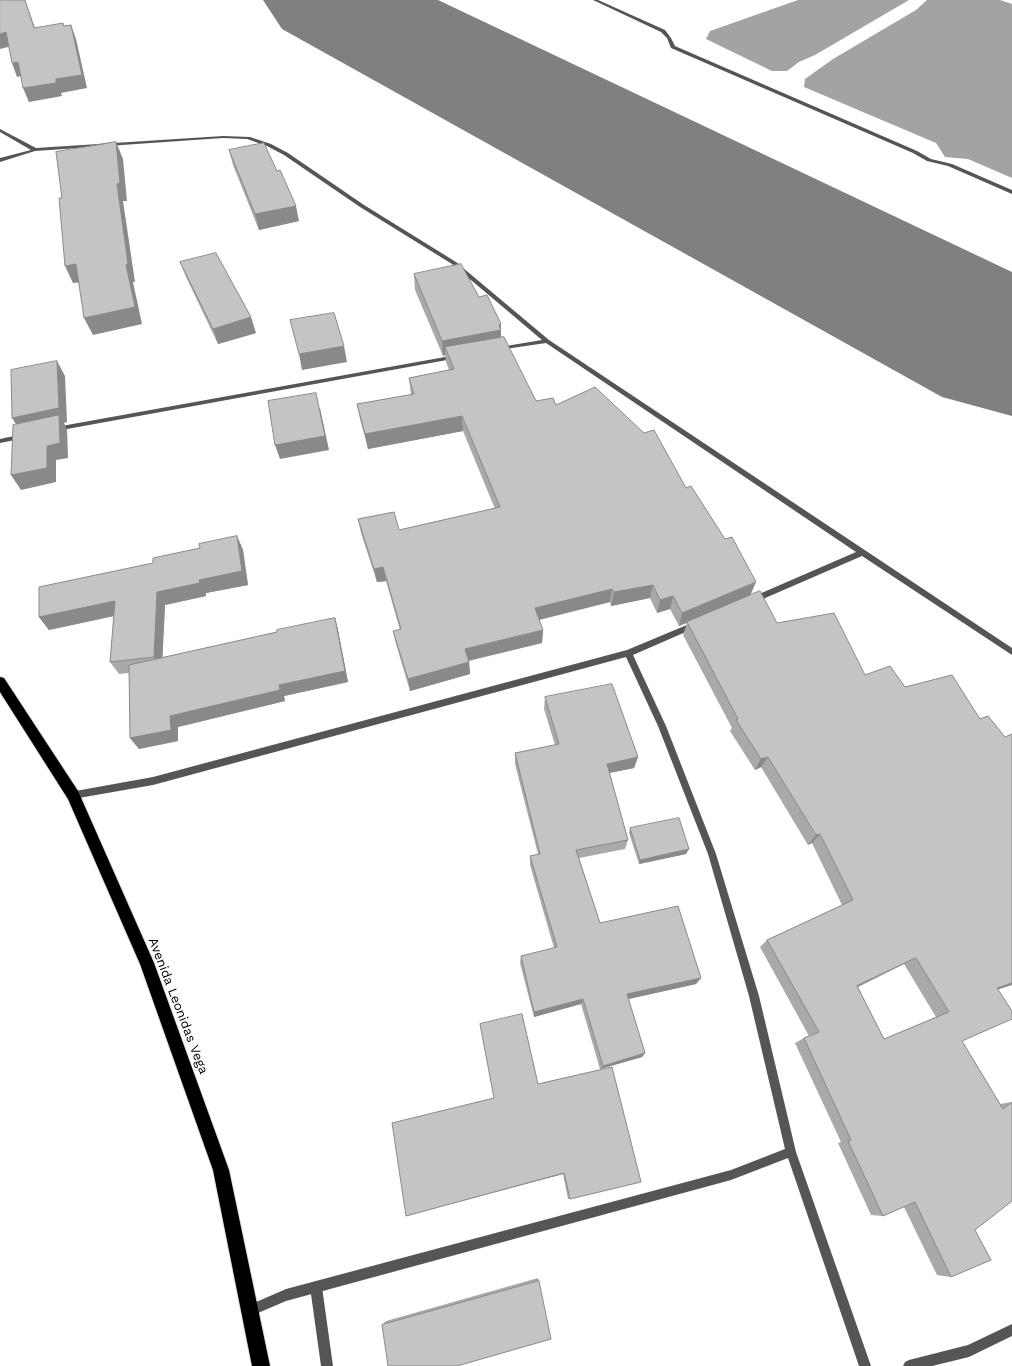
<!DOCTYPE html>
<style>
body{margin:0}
canvas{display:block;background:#fff}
</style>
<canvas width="1012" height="1366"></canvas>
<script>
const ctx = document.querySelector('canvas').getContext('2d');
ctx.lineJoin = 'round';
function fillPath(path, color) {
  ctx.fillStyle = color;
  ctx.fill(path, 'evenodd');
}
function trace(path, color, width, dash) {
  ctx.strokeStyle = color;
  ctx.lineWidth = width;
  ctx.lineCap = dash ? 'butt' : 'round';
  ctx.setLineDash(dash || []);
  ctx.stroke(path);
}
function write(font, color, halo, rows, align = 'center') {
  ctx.font = font + ' "Work Sans",sans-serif';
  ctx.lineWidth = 3.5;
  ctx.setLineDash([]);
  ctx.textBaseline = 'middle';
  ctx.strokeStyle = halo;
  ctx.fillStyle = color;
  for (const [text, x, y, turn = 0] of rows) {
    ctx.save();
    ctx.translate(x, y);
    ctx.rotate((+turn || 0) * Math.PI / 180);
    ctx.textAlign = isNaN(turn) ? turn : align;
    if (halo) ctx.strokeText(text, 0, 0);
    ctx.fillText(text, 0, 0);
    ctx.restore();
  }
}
fillPath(new Path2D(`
 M 798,0 L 909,0 L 815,55 L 799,62 L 787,71 L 772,71 L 706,39 L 710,31 Z
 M 927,0 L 1000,0 L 1012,4 L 1012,178 L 968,159 L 945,157 L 936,143 L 804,87 L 805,79 L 833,59 L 916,10 Z`), '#a3a3a3');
fillPath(new Path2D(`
 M 263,0 L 438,0 L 1012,272 L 1012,416 L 942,397 L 282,29 Z`), '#808080');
const highway = new Path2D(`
 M 0,677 L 4,678 L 78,791 L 154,963 L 229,1170 L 270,1366 L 252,1366 L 213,1170 L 140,964 L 68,799 L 0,692 Z`);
trace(highway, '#dbdbdb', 2);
fillPath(new Path2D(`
 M 593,0 L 598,0 L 665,30 L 671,38 L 675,46 L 917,151 L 931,159 L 952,164 L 1012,190 L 1012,194 L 948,166 L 927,161 L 913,153 L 671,48 L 667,38 L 661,32 Z
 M 316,1281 L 320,1283 L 322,1287 L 333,1366 L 321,1366 L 310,1287 L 312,1283 Z`), '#555');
fillPath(new Path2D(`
 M 0,129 L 36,148 L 223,136 L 250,137 L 271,144 L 288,153 L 364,205 L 456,262 L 549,340 L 1012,648 L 1012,655 L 862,556 L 756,602 L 750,602 L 749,600 L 750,598 L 856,552 L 546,343 L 498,350 L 498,348 L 500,347 L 542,340 L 452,264 L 360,207 L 284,155 L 267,146 L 247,139 L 223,138 L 35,151 L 0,162 L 0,158 L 31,150 L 0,132 Z
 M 456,355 L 459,357 L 458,358 L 56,431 L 53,429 L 56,427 Z
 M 23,434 L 26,436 L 25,438 L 0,443 L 0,439 Z
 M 694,622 L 697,623 L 698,625 L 697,627 L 633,655 L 666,726 L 716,854 L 759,996 L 796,1152 L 871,1366 L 859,1366 L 788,1158 L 731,1180 L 286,1301 L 251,1316 L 247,1314 L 245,1310 L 247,1306 L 286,1289 L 731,1170 L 785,1149 L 749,996 L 708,854 L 658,726 L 626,657 L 153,785 L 73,799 L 70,798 L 69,795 L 70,792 L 153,777 L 627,650 Z
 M 1012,1324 L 1012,1336 L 969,1357 L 932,1366 L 903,1366 L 905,1362 L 909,1360 L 968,1345 Z`), '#555');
fillPath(highway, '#000');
fillPath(new Path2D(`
 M 229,150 L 277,171 L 299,221 L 259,230 L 233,165 Z
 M 180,262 L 256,333 L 218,344 L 186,277 Z
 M 414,274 L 479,297 L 501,324 L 501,337 L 536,401 L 556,405 L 686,488 L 751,595 L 777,623 L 998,990 L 962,1041 L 1000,1104 L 1012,1102 L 975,1230 L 951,1277 L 937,1275 L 904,1207 L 883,1216 L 871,1215 L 838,1143 L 841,1142 L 795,1043 L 804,1038 L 809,1036 L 760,947 L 767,940 L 842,905 L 812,843 L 808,845 L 761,767 L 755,770 L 730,731 L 732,728 L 683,635 L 687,623 L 679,626 L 670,609 L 657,613 L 650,598 L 611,606 L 610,602 L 539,620 L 543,630 L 542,643 L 469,661 L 470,674 L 410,691 L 396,644 L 393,631 L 400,630 L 386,581 L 377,582 L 361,533 L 358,519 L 399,530 L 495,509 L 463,431 L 368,449 L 360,419 L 357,404 L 411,395 L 409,378 L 449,370 L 446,362 L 445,355 L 443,356 L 415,290 ZM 904,964 L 936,1017 L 884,1039 L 858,987 Z
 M 237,536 L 243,550 L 248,585 L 206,593 L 206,596 L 165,605 L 162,658 L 277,632 L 335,618 L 338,630 L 348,682 L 284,696 L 285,701 L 178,727 L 178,741 L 139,749 L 130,738 L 129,673 L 119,674 L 110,662 L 114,616 L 49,630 L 39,617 L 153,563 Z
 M 545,697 L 638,757 L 634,768 L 609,773 L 628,840 L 625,849 L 579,858 L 600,923 L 701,978 L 696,984 L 628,999 L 645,1053 L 642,1057 L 600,1069 L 581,1004 L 534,1017 L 520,963 L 521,956 L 554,948 L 530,865 L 530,856 L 538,854 L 515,764 L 515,753 L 555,745 L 544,709 Z
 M 630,828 L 686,854 L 639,864 L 629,833 Z
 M 612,1067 L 570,1199 L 568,1199 L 563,1174 L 409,1215 L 406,1216 L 494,1098 L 538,1084 Z
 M 538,1278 L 539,1281 L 382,1325 L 386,1321 Z`), '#a9a9a9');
fillPath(new Path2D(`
 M 25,0 L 40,42 L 34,28 Z
 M 71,25 L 76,39 L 87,88 L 61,93 L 62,96 L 29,102 L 23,88 L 56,79 Z
 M 6,32 L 12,46 L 0,49 L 0,34 Z
 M 18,62 L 24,75 L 17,77 L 12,63 Z
 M 116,142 L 123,159 L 127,201 L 123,201 L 135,282 L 133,282 L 142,324 L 93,335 L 84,318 L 126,265 L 117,184 Z
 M 296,206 L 299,221 L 259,230 L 255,214 Z
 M 76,264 L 84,282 L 73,283 L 65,266 Z
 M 251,317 L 256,333 L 218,344 L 213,329 Z
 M 501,324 L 501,346 L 445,347 L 445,355 L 443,356 L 442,341 Z
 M 344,346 L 347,362 L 302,370 L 299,354 Z
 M 57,361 L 65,376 L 67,422 L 64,423 L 67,429 L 68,458 L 56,460 L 56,482 L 21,490 L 11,475 L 22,433 L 12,418 Z
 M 320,408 L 329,450 L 280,459 L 275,445 Z
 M 462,416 L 463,431 L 368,449 L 365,434 Z
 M 237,536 L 243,550 L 248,585 L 206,593 L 206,596 L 165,605 L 162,669 L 154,657 L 157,592 L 199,580 Z
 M 383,567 L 386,581 L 377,582 L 374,569 Z
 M 756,582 L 750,596 L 679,626 L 682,613 Z
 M 653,585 L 650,598 L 611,606 L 614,592 Z
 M 612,589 L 610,602 L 534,621 L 535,608 Z
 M 673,596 L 670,609 L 657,613 L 660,600 Z
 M 115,601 L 123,614 L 49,630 L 39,617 Z
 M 335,618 L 338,630 L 348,682 L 284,696 L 285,701 L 178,727 L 178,741 L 139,749 L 130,738 L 170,716 Z
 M 543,630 L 542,643 L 466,661 L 465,649 Z
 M 469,662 L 470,674 L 410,691 L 408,679 Z
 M 638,757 L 634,768 L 604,774 L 607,764 Z
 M 768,757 L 761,767 L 755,770 L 761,759 Z
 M 820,834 L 812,843 L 808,845 L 816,835 Z
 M 689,849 L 686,854 L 639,864 L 640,860 Z
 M 916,958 L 904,964 L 847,992 L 857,986 Z
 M 701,978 L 696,984 L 624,1000 L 627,994 Z
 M 1012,983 L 1012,985 L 984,994 L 997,988 Z
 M 583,999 L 581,1004 L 534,1017 L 534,1012 Z
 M 645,1053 L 642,1057 L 600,1069 L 603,1066 Z
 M 564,1173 L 563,1174 L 409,1215 L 406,1216 Z`), '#898989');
const building = new Path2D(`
 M 0,0 L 25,0 L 34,28 L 63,23 L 64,26 L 71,25 L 82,75 L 56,79 L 56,83 L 23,88 L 18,62 L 12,63 L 6,32 L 0,34 Z
 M 116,142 L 120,183 L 117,184 L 128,264 L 126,265 L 135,307 L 84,318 L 76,264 L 65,266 L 59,198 L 62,198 L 56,152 Z
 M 264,143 L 277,171 L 280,170 L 296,206 L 255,214 L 229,150 Z
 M 216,253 L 251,317 L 213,329 L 180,262 Z
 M 461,264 L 479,297 L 487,295 L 501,324 L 499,325 L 501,330 L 442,341 L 414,274 Z
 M 334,313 L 344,346 L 299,354 L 290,320 Z
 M 504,337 L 536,401 L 553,398 L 556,405 L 595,387 L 644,433 L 654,430 L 686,488 L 691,486 L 725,539 L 732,537 L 756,582 L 682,613 L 673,596 L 660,600 L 653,585 L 614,592 L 612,589 L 535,608 L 543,630 L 465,649 L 469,662 L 408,679 L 393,631 L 401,629 L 383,567 L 374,569 L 358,519 L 394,512 L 399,530 L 500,507 L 462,416 L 365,434 L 357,404 L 414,394 L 409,378 L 454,369 L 445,347 Z
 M 57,361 L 59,408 L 12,418 L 11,370 Z
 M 316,393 L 325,436 L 275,445 L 268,401 Z
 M 59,415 L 60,443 L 47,446 L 47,468 L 11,475 L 13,425 Z
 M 237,536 L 242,571 L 199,580 L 200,583 L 157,592 L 154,657 L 110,662 L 115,601 L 39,617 L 39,587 L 153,563 L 153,558 L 200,548 L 199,544 Z
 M 760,591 L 777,623 L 834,613 L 865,675 L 890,666 L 905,687 L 952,675 L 980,719 L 988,716 L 1005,737 L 1012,734 L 1012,983 L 997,988 L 1012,1011 L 1012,1019 L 962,1041 L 1003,1109 L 1012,1102 L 1012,1201 L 975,1230 L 991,1260 L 951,1277 L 915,1202 L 883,1216 L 848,1141 L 851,1140 L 804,1038 L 819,1032 L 767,940 L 853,900 L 820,834 L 816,835 L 768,757 L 761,759 L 736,720 L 738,719 L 687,622 ZM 916,958 L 949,1012 L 884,1039 L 857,986 Z
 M 335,618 L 345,671 L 279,685 L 280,690 L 170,716 L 171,730 L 130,738 L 129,665 L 277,632 L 277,630 Z
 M 612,684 L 638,757 L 607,764 L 628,840 L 576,850 L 600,923 L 678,906 L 701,978 L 627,994 L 645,1053 L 603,1066 L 583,999 L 534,1012 L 521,956 L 557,947 L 530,856 L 540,854 L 515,753 L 559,744 L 545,697 Z
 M 679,818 L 689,849 L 640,860 L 630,828 Z
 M 522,1014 L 538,1084 L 612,1067 L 641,1182 L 570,1199 L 564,1173 L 406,1216 L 392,1123 L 494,1098 L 480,1024 Z
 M 539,1281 L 551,1339 L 457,1366 L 388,1366 L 382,1325 Z`);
fillPath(building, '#c4c4c4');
trace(building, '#898989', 1);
write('13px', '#000', '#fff', [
 ["Avenida Leonidas Vega",178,1006,69]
]);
</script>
